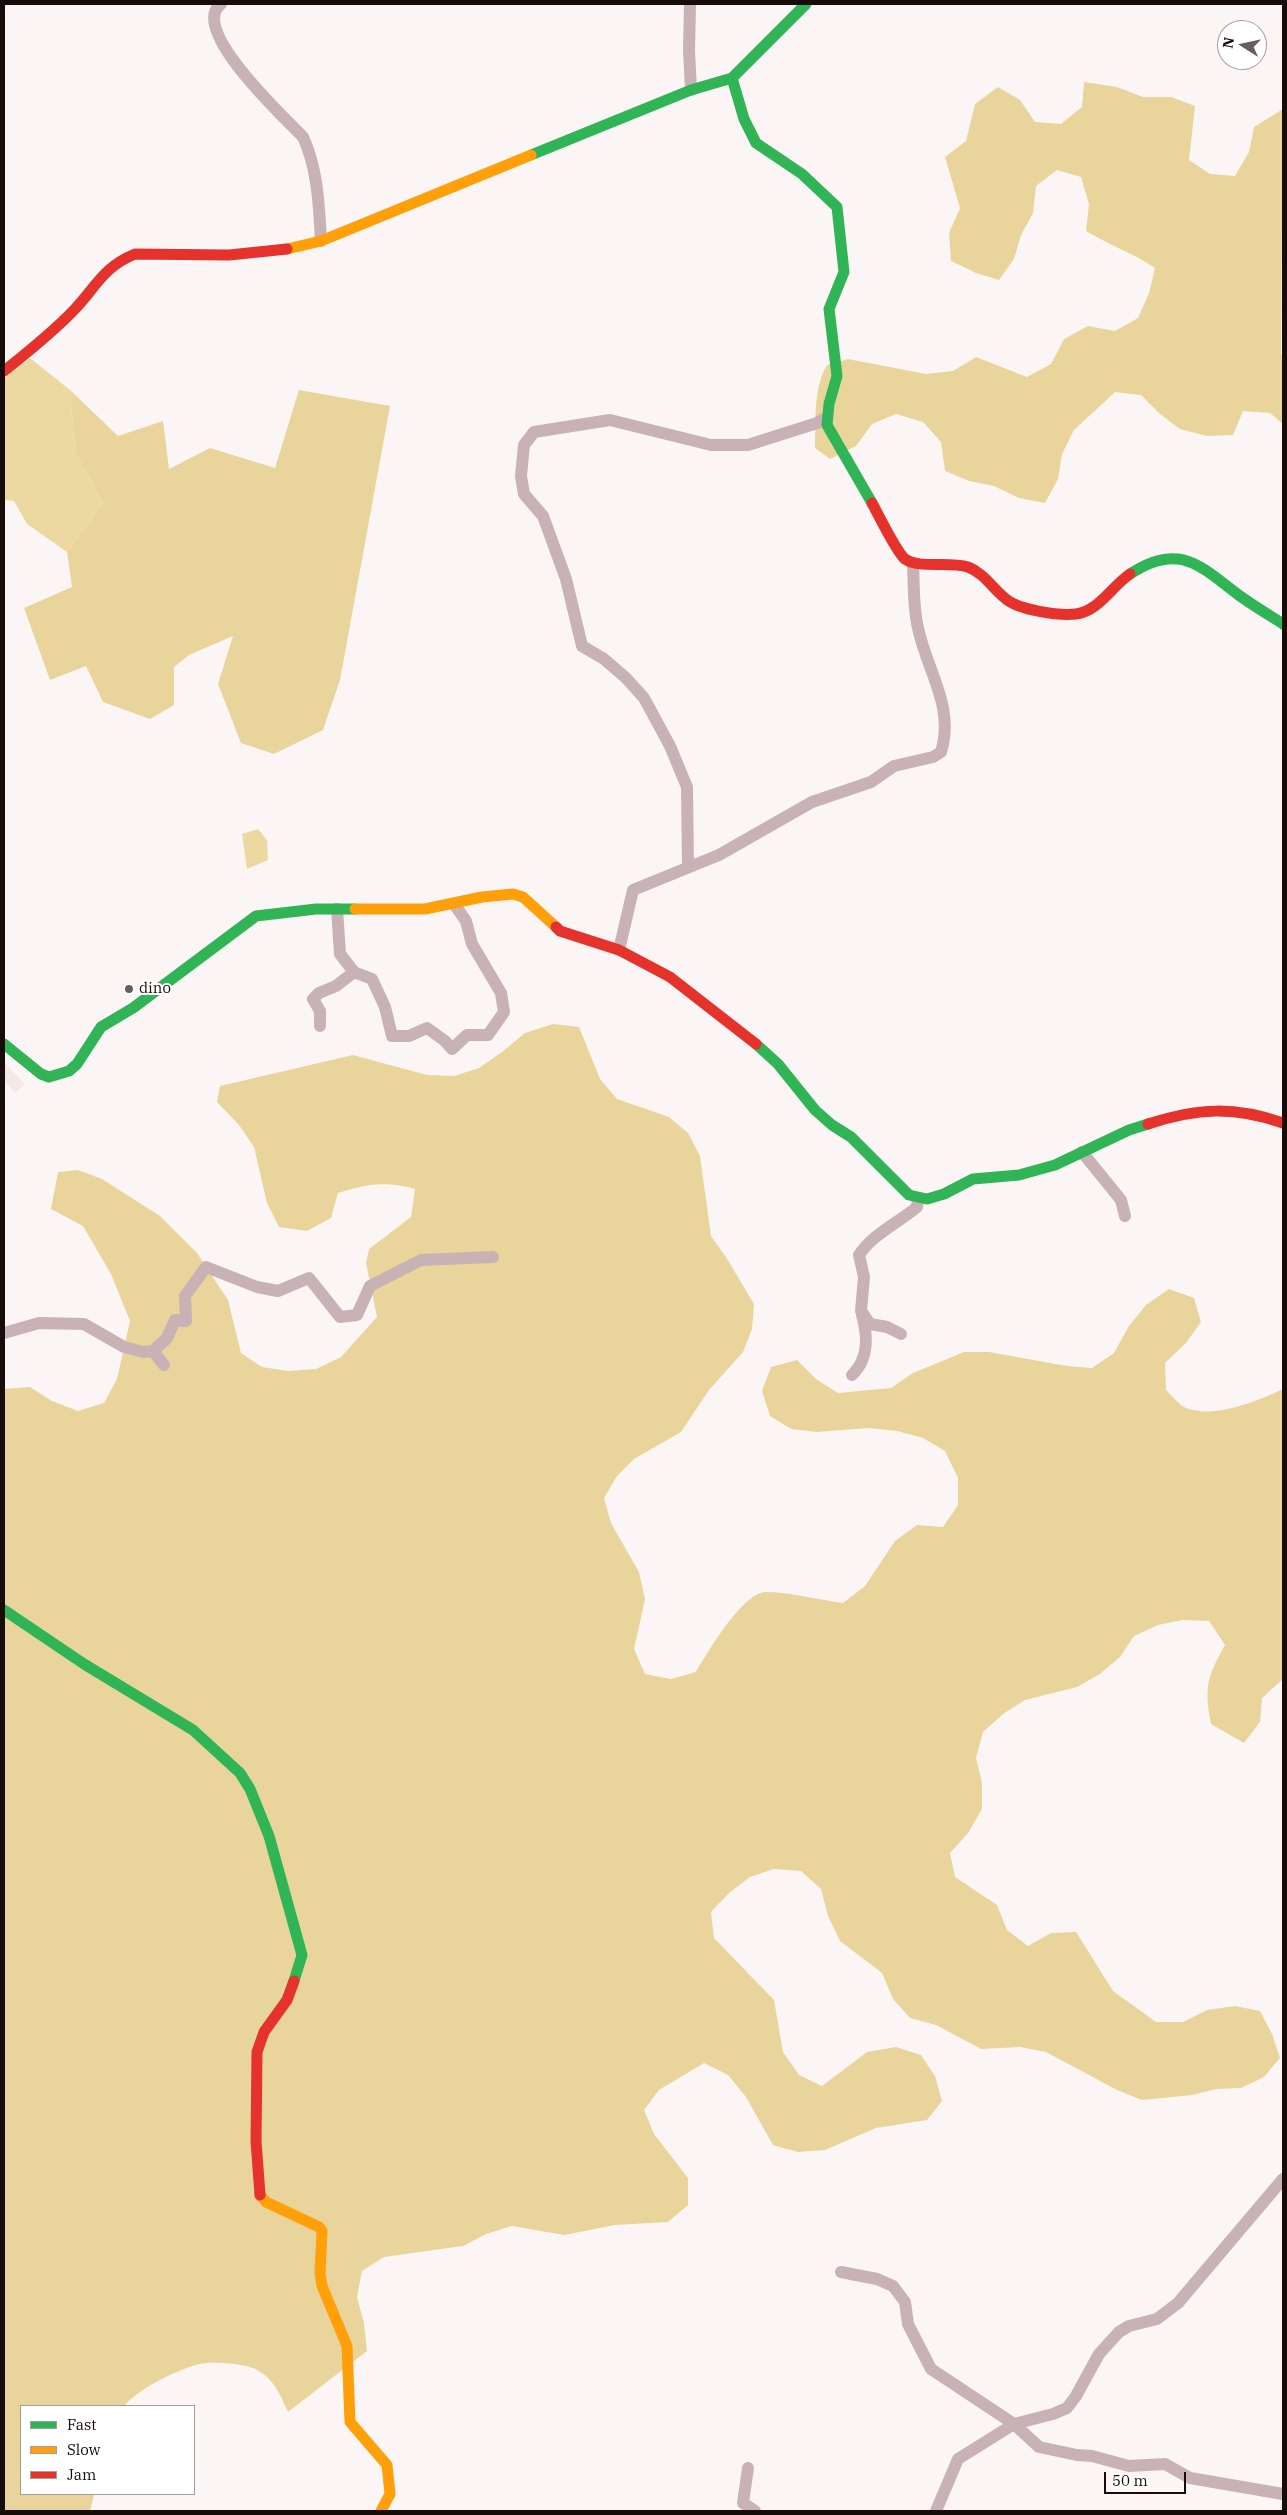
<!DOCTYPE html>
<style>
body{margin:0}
#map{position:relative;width:1287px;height:2515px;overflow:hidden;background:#fbf6f5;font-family:"IBM Plex Serif",serif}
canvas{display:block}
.frame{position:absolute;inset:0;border:5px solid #180c08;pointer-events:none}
.legend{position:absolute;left:20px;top:2405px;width:175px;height:90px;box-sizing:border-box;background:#fff;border:1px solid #a39e9c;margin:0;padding:6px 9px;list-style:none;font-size:15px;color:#180c08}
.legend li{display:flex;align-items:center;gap:10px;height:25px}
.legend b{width:25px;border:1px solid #a39e9c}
.north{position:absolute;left:1217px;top:20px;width:50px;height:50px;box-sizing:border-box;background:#fff;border:1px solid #a39e9c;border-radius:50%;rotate:280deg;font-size:14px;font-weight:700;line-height:20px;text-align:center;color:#180c08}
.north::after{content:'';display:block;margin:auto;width:18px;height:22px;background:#675e5b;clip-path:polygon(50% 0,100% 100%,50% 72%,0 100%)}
.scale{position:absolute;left:1104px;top:2472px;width:82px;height:22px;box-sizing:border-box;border:2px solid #180c08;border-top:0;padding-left:6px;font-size:15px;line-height:18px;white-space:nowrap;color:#180c08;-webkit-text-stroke:4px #fff;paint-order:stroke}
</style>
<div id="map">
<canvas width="1287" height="2515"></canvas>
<div class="frame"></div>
<ul class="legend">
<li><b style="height:6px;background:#30b455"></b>Fast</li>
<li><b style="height:6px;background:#ff9f0a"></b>Slow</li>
<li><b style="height:6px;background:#e5322d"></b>Jam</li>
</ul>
<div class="north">N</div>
<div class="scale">50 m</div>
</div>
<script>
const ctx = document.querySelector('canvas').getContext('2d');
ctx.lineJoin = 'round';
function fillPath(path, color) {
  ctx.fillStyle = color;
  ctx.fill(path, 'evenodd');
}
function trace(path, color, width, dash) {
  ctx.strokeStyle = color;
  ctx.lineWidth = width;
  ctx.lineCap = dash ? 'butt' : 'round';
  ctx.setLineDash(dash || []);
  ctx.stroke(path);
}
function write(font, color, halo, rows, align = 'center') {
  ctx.font = font + ' "IBM Plex Serif",serif';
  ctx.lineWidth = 4;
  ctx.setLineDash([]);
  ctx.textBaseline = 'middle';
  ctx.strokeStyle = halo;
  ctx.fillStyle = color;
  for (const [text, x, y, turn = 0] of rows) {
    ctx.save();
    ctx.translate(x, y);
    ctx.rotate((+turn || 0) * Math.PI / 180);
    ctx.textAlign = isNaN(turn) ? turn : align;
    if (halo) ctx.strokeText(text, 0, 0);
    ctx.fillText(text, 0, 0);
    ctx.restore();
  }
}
fillPath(new Path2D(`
 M 5,1063 L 25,1084 L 15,1093 L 4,1081 Z`), '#f5e9e5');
fillPath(new Path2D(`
 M 30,358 L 70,390 L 75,452 L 103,503 L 67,552 L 27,524 L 14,501 L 4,500 L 4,378 Z
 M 258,829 L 267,840 L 268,860 L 247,869 L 242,834 Z`), '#ecd9a2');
fillPath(new Path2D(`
 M 1084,82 L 1117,87 L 1143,97 L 1171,97 L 1195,106 L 1189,160 L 1210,174 L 1235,176 L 1249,152 L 1254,127 L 1283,109 L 1281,354 L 1283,356 L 1283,424 L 1270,413 L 1243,411 L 1233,435 L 1207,436 L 1180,429 L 1160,414 L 1141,395 L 1115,392 L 1074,430 L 1062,454 L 1058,479 L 1045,503 L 1019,498 L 994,486 L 969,481 L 945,471 L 941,442 L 923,422 L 896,414 L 872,424 L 856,446 L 830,459 L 815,448 C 816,421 813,388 827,365 L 848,359 L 926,374 L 953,371 L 976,357 L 1027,377 L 1051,364 L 1064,339 L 1088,326 L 1115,331 L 1138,318 L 1149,293 L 1155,268 C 1133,253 1109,245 1086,231 L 1089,204 L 1081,177 L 1057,170 L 1036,186 L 1033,213 L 1021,235 L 1014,259 L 999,280 L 976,273 L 951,261 L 949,233 L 960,208 L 945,157 L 966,141 L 975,104 L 998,87 L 1020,100 L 1035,122 L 1061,124 L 1082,107 Z
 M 70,390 L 118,436 L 163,421 L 169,469 L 210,448 L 275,468 L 299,390 L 390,406 L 340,680 L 323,730 L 274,754 L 241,743 L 218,684 L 233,636 L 189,655 L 174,667 L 174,705 L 150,719 L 103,702 L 86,666 L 50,680 L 24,608 L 72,587 L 67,552 L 103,503 L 75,452 Z
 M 553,1024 L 579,1027 L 600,1079 L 617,1099 L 669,1117 L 688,1133 L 700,1156 L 711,1236 L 726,1257 L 754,1304 L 752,1329 L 743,1352 L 709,1390 L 681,1432 L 634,1459 L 617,1476 L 604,1498 L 611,1523 L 639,1572 L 645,1599 L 634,1649 L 645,1674 L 671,1679 L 696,1672 C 707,1653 743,1592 766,1592 C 789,1592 820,1600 843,1603 L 865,1586 L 895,1541 L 917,1525 L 943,1527 L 958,1505 L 958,1478 L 945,1451 L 923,1438 L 897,1431 L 869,1428 L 817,1432 L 791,1429 L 770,1416 L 762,1391 L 771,1367 L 797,1360 L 816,1379 L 838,1393 L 891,1388 L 913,1373 L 964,1352 L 989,1352 L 1067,1366 L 1092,1368 L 1114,1353 L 1129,1326 L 1146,1305 L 1169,1289 L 1194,1298 L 1201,1322 L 1186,1343 L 1165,1363 L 1166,1390 C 1171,1395 1179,1405 1186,1408 C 1214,1419 1258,1401 1283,1389 L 1283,1679 L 1262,1698 L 1260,1722 L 1244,1743 L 1211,1724 C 1204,1687 1207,1677 1225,1645 L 1209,1621 L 1183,1620 L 1158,1625 L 1134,1636 L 1120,1657 L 1100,1674 L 1077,1687 L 1025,1700 L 1003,1714 L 983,1732 L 976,1758 L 982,1783 L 982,1809 L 968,1833 L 950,1853 L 955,1877 L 997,1905 L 1007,1930 L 1028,1946 L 1051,1933 L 1076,1932 L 1113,1991 L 1156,2022 L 1183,2022 L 1207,2010 L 1235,2006 L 1260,2011 L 1272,2034 L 1280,2058 L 1264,2077 L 1241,2088 L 1216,2089 L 1192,2095 L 1142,2100 L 1117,2090 L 1046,2052 L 1020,2047 L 981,2049 L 936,2025 L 910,2018 L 893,1999 L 882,1973 L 840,1941 L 828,1916 L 821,1889 L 801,1871 L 774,1869 L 750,1877 L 729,1893 L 711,1912 L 714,1938 L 774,2000 L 783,2052 L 799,2075 L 822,2086 L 867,2052 L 896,2047 L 921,2055 L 935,2076 L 942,2101 L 927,2120 L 876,2128 L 825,2150 L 798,2152 L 773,2145 L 746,2097 L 728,2075 L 704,2063 L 659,2090 L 644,2110 L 654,2134 L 688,2178 L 688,2205 L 668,2222 L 615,2225 L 564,2235 L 512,2226 L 486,2234 L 463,2246 L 384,2257 L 362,2271 L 357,2297 L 364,2323 L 367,2351 L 288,2412 C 281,2396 274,2379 257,2370 C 248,2364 211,2361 200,2364 C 178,2369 138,2389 124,2406 L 21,2406 L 21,2494 L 94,2495 L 90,2511 L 4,2511 L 4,1389 L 30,1387 L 52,1401 L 78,1411 L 104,1403 L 117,1379 L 130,1321 L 111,1274 L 83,1226 L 51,1209 L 58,1172 L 78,1170 L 102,1179 L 160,1216 L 197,1253 L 228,1300 L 241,1353 L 262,1367 L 288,1371 L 316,1369 L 341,1357 L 377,1317 L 366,1263 L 369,1249 L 411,1217 L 415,1189 C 383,1181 369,1184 338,1193 L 331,1218 L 307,1231 L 279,1227 L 267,1203 L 254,1147 L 239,1125 L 217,1102 L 220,1086 L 353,1055 L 427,1075 L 454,1076 L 479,1068 L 502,1052 L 525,1033 Z`), '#e9d59b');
trace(new Path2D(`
 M 221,4 C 188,29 285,118 303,137 C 318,169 319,207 321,241
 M 690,4 L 689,51 L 691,90
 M 688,867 L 687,787 L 670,746 L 644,698 L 626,678 L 604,659 L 582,646 L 566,579 L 543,516 L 524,494 L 521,476 L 524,445 L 534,432 L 610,420 L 711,445 L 748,445 L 817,423 L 827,417
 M 337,909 L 340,954 L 354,972 L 372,979 L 385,1007 L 392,1036 L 409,1036 L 427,1028 L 445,1041 L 452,1049 L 467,1035 L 488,1035 L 504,1012 L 501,993 L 472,944 L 466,921 L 454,904
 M 619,950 L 633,890 L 719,855 L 812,802 L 871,782 L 894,766 L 933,757 L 941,752 C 955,707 927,671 918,628 C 913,608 914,584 913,563
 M 320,1026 L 320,1011 L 313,999 L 319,993 L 336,986 L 354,972
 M 1082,1152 L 1121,1200 L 1125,1216
 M 4,1333 L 39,1323 L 84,1324 L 124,1347 L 143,1352 L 153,1351
 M 901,1334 L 887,1327 L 870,1324 L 861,1311 L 864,1277 L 859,1255 C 873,1234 898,1223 917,1207 L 918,1198
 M 164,1365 L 153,1351 L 167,1338 L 175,1320 L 186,1321 L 185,1296 L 206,1267 L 257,1287 L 278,1291 L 309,1278 L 340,1317 L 357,1315 L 370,1286 L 421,1260 L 493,1257
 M 852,1375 C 869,1359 868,1337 862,1315
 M 841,2272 L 877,2279 L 893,2286 L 905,2302 L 908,2324 L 931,2369 L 1014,2424 L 1039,2447 L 1077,2455 L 1092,2456 L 1129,2466 L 1165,2464 L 1190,2478 L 1283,2494
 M 748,2468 L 743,2503 L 755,2511
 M 936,2511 L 958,2459 L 1014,2424 L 1053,2414 L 1067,2408 L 1076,2396 L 1099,2354 L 1119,2332 L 1129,2326 L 1157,2319 L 1178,2303 L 1283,2179`), '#c8b2b5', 12);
trace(new Path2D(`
 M 732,78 L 744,119 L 756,143 L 802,174 L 837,207 L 844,272 L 829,309 L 837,376 L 829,404 L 827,425 L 872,503
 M 531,155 L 691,90 L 732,78 L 806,4
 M 1130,574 C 1180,541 1201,567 1240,596 C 1254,606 1269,615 1283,624
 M 4,1044 L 41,1074 L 49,1077 L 69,1071 L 77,1064 L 101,1027 L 133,1008 L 256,916 L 316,909 L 355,909
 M 756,1044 L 778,1064 L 815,1110 L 832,1125 L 851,1137 L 909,1195 L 927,1199 L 944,1194 L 973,1179 L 1019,1175 L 1055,1165 L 1129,1130 L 1148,1124
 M 4,1610 L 84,1664 L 193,1730 L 240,1773 L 250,1789 L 269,1836 L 302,1955 L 294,1981`), '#30b455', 11);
trace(new Path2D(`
 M 287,249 L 321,241 L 531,155
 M 355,909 L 425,909 L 482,897 L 513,894 L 523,897 L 556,927
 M 260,2195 L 266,2202 L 319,2227 L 322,2231 L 320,2273 L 322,2286 L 347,2346 L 350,2422 L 387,2465 L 390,2494 L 381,2511`), '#ff9f0a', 11);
trace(new Path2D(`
 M 4,371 C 28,352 53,332 74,310 C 96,287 103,267 135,254 L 229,255 L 287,249
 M 872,503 C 878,514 897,553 905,559 C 919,569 949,561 968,567 C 984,573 993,589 1006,599 C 1019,610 1059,616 1076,614 C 1099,611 1112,586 1130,574
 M 556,927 L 560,931 L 619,950 L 670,977 L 756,1044
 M 1148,1124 C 1197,1108 1234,1106 1283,1123
 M 260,2195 L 256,2141 L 257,2052 L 264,2032 L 287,2000 L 294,1981`), '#e5322d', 11);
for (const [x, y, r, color] of [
 [129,989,5,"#675e5b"]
]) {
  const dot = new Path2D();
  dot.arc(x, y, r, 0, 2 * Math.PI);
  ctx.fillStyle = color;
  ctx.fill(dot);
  trace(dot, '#fff', 2);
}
write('15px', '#180c08', '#fff', [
 ["dino",139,989]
], 'left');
</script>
